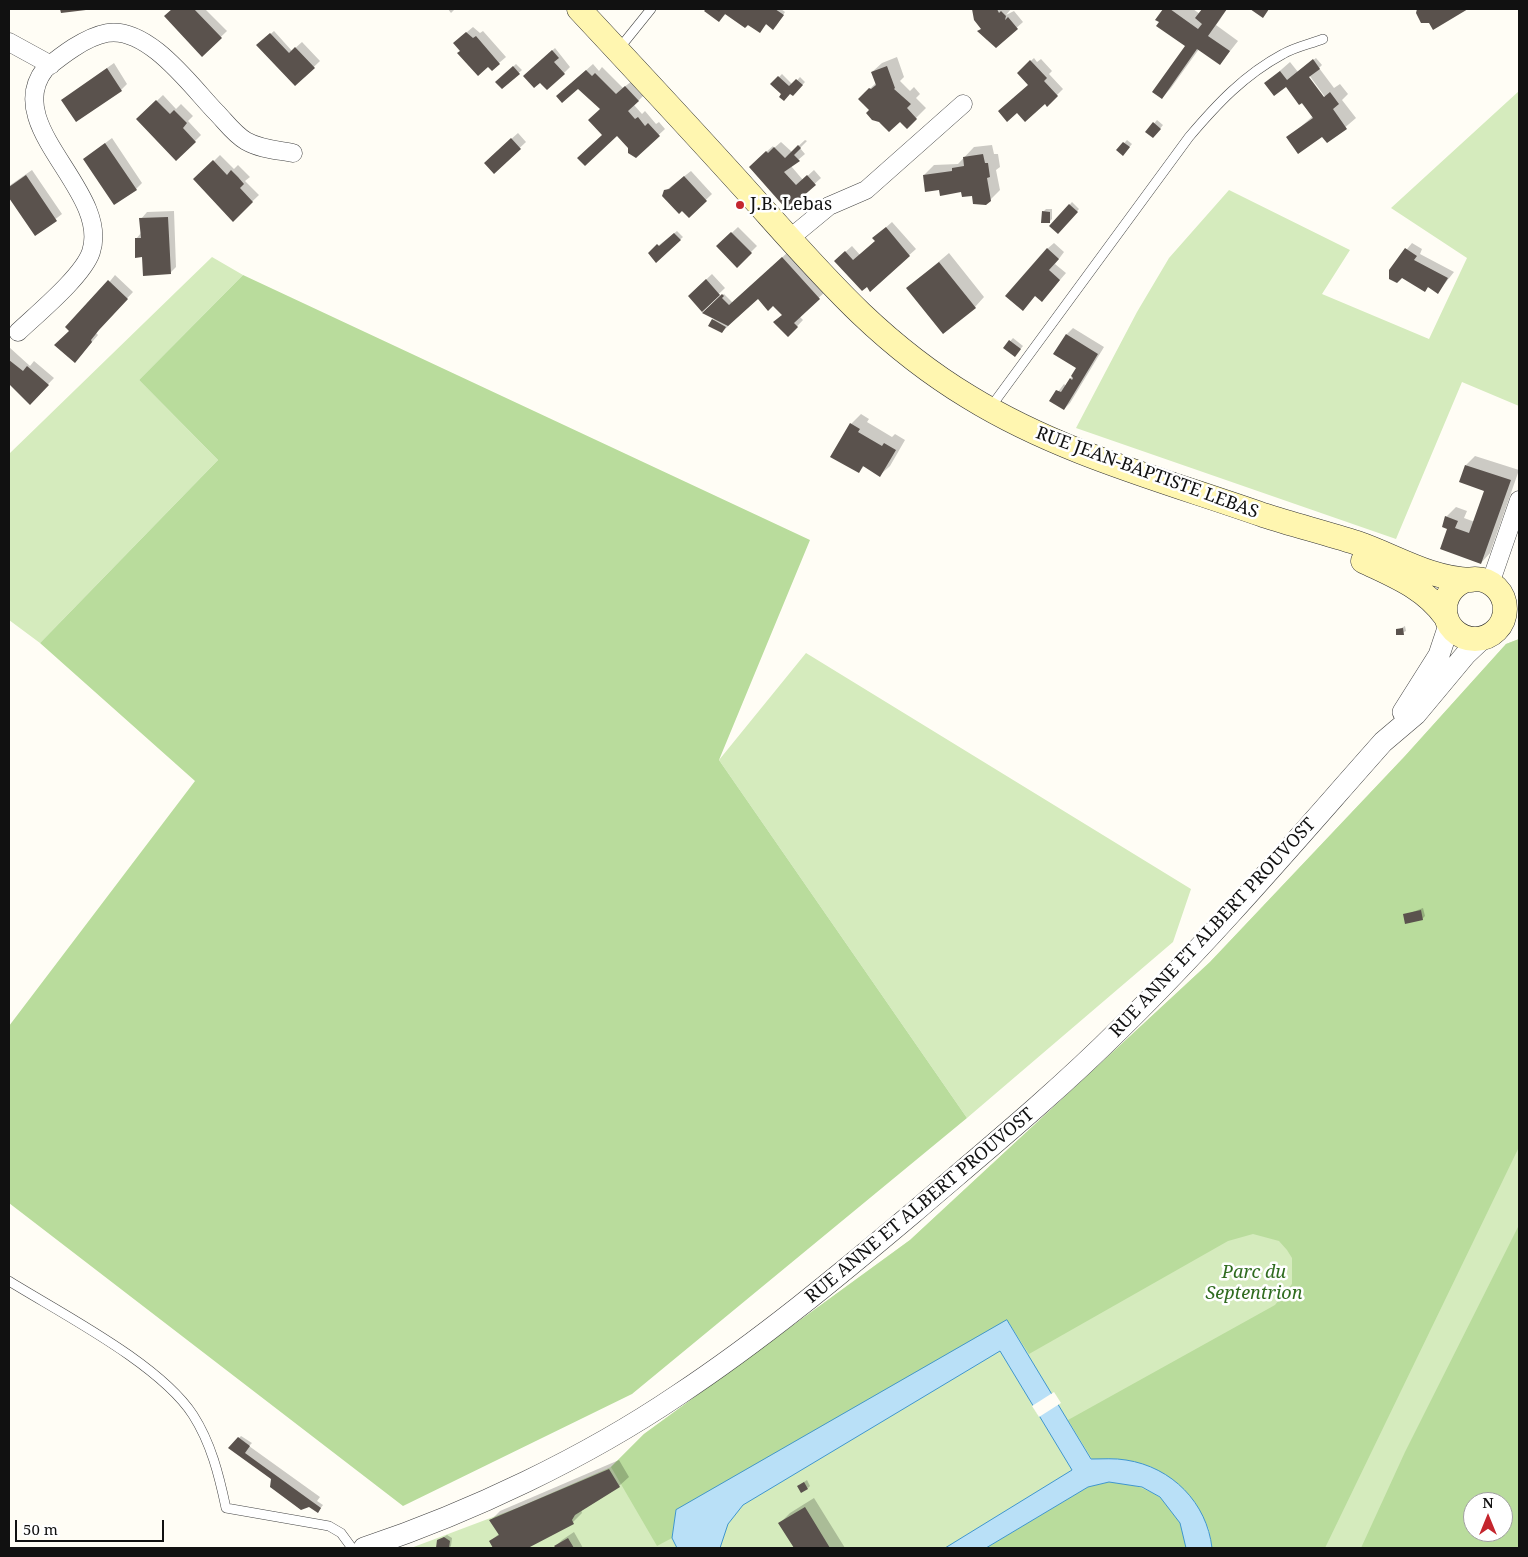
<!DOCTYPE html>
<style>
body{margin:0}
#map{position:relative;width:1528px;height:1557px;overflow:hidden;background:#fffdf5;font-family:"Noto Serif",serif}
canvas{display:block}
.frame{position:absolute;inset:0;border:10px solid #111;pointer-events:none}
.north{position:absolute;left:1463px;top:1492px;width:50px;height:50px;box-sizing:border-box;background:#fff;border:1px solid #a0a0a0;border-radius:50%;rotate:0deg;font-size:14px;font-weight:700;line-height:20px;text-align:center;color:#111}
.north::after{content:'';display:block;margin:auto;width:18px;height:22px;background:#c4262e;clip-path:polygon(50% 0,100% 100%,50% 72%,0 100%)}
.scale{position:absolute;left:15px;top:1520px;width:149px;height:22px;box-sizing:border-box;border:2px solid #111;border-top:0;padding-left:6px;font-size:15px;line-height:18px;white-space:nowrap;color:#111;-webkit-text-stroke:4px #fff;paint-order:stroke}
</style>
<div id="map">
<canvas width="1528" height="1557"></canvas>
<div class="frame"></div>
<div class="north">N</div>
<div class="scale">50 m</div>
</div>
<script>
const ctx = document.querySelector('canvas').getContext('2d');
ctx.lineJoin = 'round';
function fillPath(path, color) {
  ctx.fillStyle = color;
  ctx.fill(path, 'evenodd');
}
function trace(path, color, width, dash) {
  ctx.strokeStyle = color;
  ctx.lineWidth = width;
  ctx.lineCap = dash ? 'butt' : 'round';
  ctx.setLineDash(dash || []);
  ctx.stroke(path);
}
function write(font, color, halo, rows, align = 'center') {
  ctx.font = font + ' "Noto Serif",serif';
  ctx.lineWidth = 5;
  ctx.setLineDash([]);
  ctx.textBaseline = 'middle';
  ctx.strokeStyle = halo;
  ctx.fillStyle = color;
  for (const [text, x, y, turn = 0] of rows) {
    ctx.save();
    ctx.translate(x, y);
    ctx.rotate((+turn || 0) * Math.PI / 180);
    ctx.textAlign = isNaN(turn) ? turn : align;
    if (halo) ctx.strokeText(text, 0, 0);
    ctx.fillText(text, 0, 0);
    ctx.restore();
  }
}
fillPath(new Path2D(`
 M 1519,91 L 1519,406 L 1462,382 L 1396,539 L 1076,428 L 1137,312 L 1169,258 L 1229,190 L 1350,250 L 1322,294 L 1429,339 L 1467,258 L 1391,208 Z
 M 212,257 L 243,275 L 139,380 L 218,460 L 40,643 L 9,620 L 9,454 Z
 M 1519,639 L 1519,1548 L 411,1548 L 517,1508 L 611,1467 L 644,1434 L 910,1240 L 1210,962 L 1405,756 L 1506,644 ZM 1473,1502 L 1503,1502 L 1503,1532 L 1473,1532 Z
 M 806,653 L 1191,889 L 1173,942 L 967,1118 L 719,760 Z`), '#d5ebbd');
fillPath(new Path2D(`
 M 243,275 L 810,540 L 719,760 L 967,1118 L 632,1394 L 403,1506 L 9,1203 L 9,1026 L 195,781 L 40,643 L 218,460 L 139,380 Z
 M 1519,639 L 1519,1147 L 1325,1548 L 1212,1548 L 1209,1529 L 1195,1502 L 1154,1468 L 1127,1460 L 1092,1459 L 1068,1420 L 1275,1305 L 1292,1284 L 1292,1258 L 1287,1250 L 1279,1241 L 1253,1234 L 1228,1241 L 1029,1354 L 1007,1320 L 676,1510 L 672,1538 L 657,1546 L 611,1467 L 644,1434 L 910,1240 L 1210,962 L 1405,756 L 1506,644 Z
 M 1519,1225 L 1519,1548 L 1361,1548 L 1405,1452 ZM 1473,1502 L 1503,1502 L 1503,1532 L 1473,1532 Z
 M 1109,1482 C 1150,1484 1183,1503 1186,1548 L 986,1548 L 1088,1487 Z`), '#b9dc9c');
const water = new Path2D(`
 M 1007,1320 L 1091,1459 C 1103,1459 1115,1458 1126,1460 C 1172,1467 1207,1503 1212,1548 L 1186,1548 L 1180,1523 L 1160,1497 L 1142,1487 L 1109,1482 L 1088,1487 L 986,1548 L 945,1548 L 1072,1470 L 1000,1351 L 743,1505 L 728,1524 L 720,1548 L 677,1548 L 672,1538 L 676,1510 Z`);
fillPath(water, '#b9e0f7');
trace(water, '#3f96cf', 1);
fillPath(new Path2D(`
 M 1054,1392 L 1061,1403 L 1039,1417 L 1032,1406 Z`), '#fffdf5');
fillPath(new Path2D(`
 M 173,9 L 205,9 L 227,31 L 202,55 L 166,16 Z
 M 448,9 L 455,9 L 451,13 Z
 M 708,9 L 781,9 L 785,12 L 776,26 L 767,24 L 759,31 L 726,14 L 719,20 L 706,11 Z
 M 973,9 L 1011,9 L 1006,15 L 1014,11 L 1023,22 L 996,46 L 994,33 L 987,40 L 979,31 L 982,28 L 975,20 Z
 M 1165,9 L 1193,9 L 1200,14 L 1203,9 L 1227,9 L 1217,19 L 1218,21 L 1222,17 L 1216,25 L 1238,41 L 1220,64 L 1199,49 L 1171,88 L 1162,98 L 1187,46 L 1157,19 Z
 M 473,27 L 480,33 L 483,31 L 506,57 L 492,69 L 462,51 L 461,37 Z
 M 274,31 L 292,51 L 302,42 L 320,61 L 295,85 L 258,45 Z
 M 555,48 L 570,67 L 564,73 L 540,81 L 525,76 Z
 M 897,57 L 904,77 L 900,81 L 910,91 L 914,87 L 920,94 L 916,98 L 926,108 L 907,127 L 900,120 L 872,108 L 859,99 L 876,83 L 872,72 L 882,63 Z
 M 1034,58 L 1037,62 L 1041,59 L 1052,71 L 1049,74 L 1063,89 L 1047,105 L 1045,102 L 1017,111 L 1000,111 L 1030,85 L 1018,73 Z
 M 1316,58 L 1322,65 L 1319,68 L 1334,88 L 1340,84 L 1348,94 L 1342,100 L 1356,118 L 1328,142 L 1323,135 L 1288,138 L 1313,116 L 1286,86 L 1266,83 L 1290,62 L 1298,72 ZM 1309,75 L 1328,101 L 1326,103 L 1307,77 Z
 M 114,63 L 127,84 L 121,90 L 62,100 Z
 M 516,64 L 522,70 L 502,88 L 497,82 Z
 M 593,64 L 599,71 L 602,67 L 623,88 L 632,81 L 645,94 L 634,105 L 642,114 L 645,111 L 656,124 L 659,122 L 665,129 L 636,156 L 617,135 L 603,135 L 601,109 L 578,87 L 564,90 Z
 M 782,74 L 793,85 L 800,77 L 805,82 L 793,95 L 790,92 L 783,94 L 772,84 Z
 M 163,95 L 176,109 L 181,104 L 193,116 L 188,121 L 201,135 L 176,160 L 138,119 Z
 M 1157,120 L 1163,125 L 1156,134 L 1147,132 Z
 M 518,133 L 526,142 L 494,172 L 491,157 Z
 M 112,138 L 142,183 L 136,189 L 84,159 Z
 M 805,140 L 807,141 L 800,148 L 805,154 L 791,166 L 803,180 L 814,170 L 821,178 L 788,208 L 757,160 L 773,146 L 774,148 L 781,142 L 792,152 Z
 M 1127,140 L 1132,144 L 1126,151 L 1118,150 Z
 M 992,145 L 994,154 L 998,154 L 1000,167 L 996,170 L 1000,190 L 990,200 L 962,191 L 940,188 L 924,175 L 934,165 L 958,164 L 974,147 Z
 M 220,155 L 234,169 L 238,165 L 250,177 L 245,181 L 259,195 L 233,220 L 195,180 Z
 M 32,170 L 62,214 L 35,235 L 9,196 L 9,186 Z
 M 691,171 L 712,194 L 689,216 L 665,199 L 664,192 Z
 M 1072,202 L 1079,209 L 1058,233 L 1051,226 Z
 M 1046,209 L 1052,209 L 1052,219 L 1049,222 L 1043,212 Z
 M 174,211 L 176,267 L 170,273 L 143,256 L 136,239 L 141,233 L 141,219 L 147,212 Z
 M 892,222 L 916,249 L 870,290 L 842,255 L 852,246 L 860,255 L 879,238 L 883,230 Z
 M 738,227 L 757,246 L 737,266 L 718,246 Z
 M 677,231 L 683,237 L 656,261 L 649,253 Z
 M 1054,243 L 1064,252 L 1055,264 L 1066,273 L 1048,294 L 1047,249 Z
 M 1412,243 L 1422,249 L 1420,254 L 1454,272 L 1438,292 L 1391,269 Z
 M 788,252 L 825,292 L 799,316 L 803,320 L 788,336 L 783,314 L 773,304 L 758,298 L 722,332 L 713,320 L 716,318 L 704,313 L 726,292 L 724,294 L 733,303 Z
 M 949,253 L 984,297 L 975,307 L 908,288 Z
 M 712,274 L 725,288 L 702,310 L 689,296 Z
 M 115,275 L 133,292 L 105,322 L 96,333 L 98,335 L 81,355 L 70,331 Z
 M 1073,328 L 1104,347 L 1070,403 L 1064,409 L 1051,401 L 1064,384 L 1066,386 L 1078,367 L 1067,334 Z
 M 1013,338 L 1023,346 L 1017,353 L 1005,347 Z
 M 9,347 L 30,366 L 34,361 L 54,378 L 30,403 L 10,383 L 9,385 Z
 M 861,414 L 869,419 L 867,422 L 892,437 L 895,434 L 905,440 L 890,466 L 880,475 L 864,466 L 859,472 L 832,457 L 851,424 Z
 M 1475,456 L 1519,470 L 1490,553 L 1481,563 L 1449,528 L 1446,517 L 1456,507 L 1467,511 L 1464,518 L 1475,522 L 1486,490 L 1466,465 Z
 M 1405,626 L 1406,631 L 1398,635 L 1396,631 Z
 M 1423,908 L 1425,916 L 1422,919 L 1405,915 Z
 M 241,1436 L 252,1443 L 249,1446 L 320,1497 L 317,1501 L 323,1505 L 320,1509 L 229,1448 Z
 M 619,1460 L 629,1477 L 619,1486 L 581,1509 L 582,1513 L 573,1522 L 526,1548 L 494,1548 L 490,1541 L 499,1534 L 491,1520 L 500,1511 Z
 M 807,1480 L 810,1486 L 808,1488 L 801,1484 Z
 M 814,1498 L 845,1548 L 795,1548 L 780,1523 L 790,1513 Z
 M 574,1532 L 583,1548 L 557,1548 L 556,1546 L 562,1540 Z
 M 447,1535 L 452,1538 L 451,1546 L 449,1548 L 437,1548 L 438,1541 Z`), '#0003');
fillPath(new Path2D(`
 M 60,9 L 86,9 L 86,10 L 61,13 Z
 M 172,9 L 194,9 L 222,38 L 202,57 L 164,16 Z
 M 706,9 L 775,9 L 784,15 L 773,30 L 766,24 L 760,33 L 748,25 L 745,28 L 725,14 L 719,22 L 704,11 Z
 M 972,9 L 997,9 L 999,13 L 1001,11 L 1006,16 L 1005,20 L 1008,17 L 1018,29 L 996,48 L 977,31 L 981,29 L 974,20 Z
 M 1163,9 L 1170,9 L 1198,29 L 1202,24 L 1195,18 L 1202,9 L 1227,9 L 1208,36 L 1230,51 L 1220,65 L 1197,49 L 1162,99 L 1152,92 L 1185,46 L 1156,26 L 1159,22 L 1155,20 Z
 M 1250,9 L 1269,9 L 1263,18 Z
 M 1417,9 L 1468,9 L 1433,30 L 1429,23 L 1421,23 L 1416,13 Z
 M 466,32 L 473,38 L 476,36 L 500,64 L 492,71 L 488,67 L 478,76 L 457,53 L 460,51 L 453,43 Z
 M 270,33 L 289,53 L 295,47 L 315,68 L 295,86 L 256,45 Z
 M 552,50 L 559,58 L 554,62 L 565,74 L 547,90 L 540,83 L 534,88 L 523,76 Z
 M 1313,59 L 1320,69 L 1309,77 L 1324,97 L 1330,92 L 1339,104 L 1333,109 L 1347,129 L 1327,143 L 1322,137 L 1298,154 L 1286,137 L 1313,118 L 1302,103 L 1299,105 L 1286,87 L 1274,96 L 1264,83 L 1280,71 L 1287,80 Z
 M 1030,60 L 1047,78 L 1044,81 L 1058,96 L 1047,107 L 1045,104 L 1025,122 L 1017,113 L 1007,122 L 998,111 L 1028,85 L 1017,73 Z
 M 513,66 L 520,74 L 502,89 L 495,82 Z
 M 887,66 L 895,88 L 894,89 L 911,104 L 907,108 L 917,119 L 907,129 L 900,122 L 889,132 L 879,122 L 872,120 L 866,113 L 869,110 L 858,99 L 869,88 L 871,89 L 876,85 L 871,72 Z
 M 107,68 L 122,91 L 76,122 L 61,100 Z
 M 586,70 L 592,76 L 595,73 L 616,94 L 625,86 L 639,101 L 628,111 L 635,119 L 638,117 L 645,126 L 648,123 L 660,136 L 636,158 L 628,153 L 628,148 L 617,136 L 585,166 L 577,158 L 602,135 L 588,120 L 600,109 L 578,89 L 562,103 L 556,96 Z
 M 778,76 L 789,86 L 796,79 L 803,85 L 793,96 L 790,94 L 784,101 L 779,97 L 781,94 L 770,84 Z
 M 156,100 L 170,114 L 174,110 L 187,123 L 183,128 L 196,142 L 176,161 L 136,119 Z
 M 1153,122 L 1161,129 L 1153,138 L 1145,132 Z
 M 511,138 L 521,149 L 494,174 L 484,163 Z
 M 1123,142 L 1130,147 L 1123,156 L 1116,150 Z
 M 105,143 L 137,190 L 114,205 L 83,159 Z
 M 798,145 L 801,148 L 794,155 L 800,161 L 784,172 L 796,185 L 807,175 L 816,185 L 787,210 L 749,167 L 766,151 L 768,153 L 774,147 L 785,158 Z
 M 983,154 L 985,163 L 988,163 L 990,177 L 987,178 L 991,201 L 986,205 L 973,204 L 972,196 L 962,197 L 961,192 L 940,196 L 939,190 L 925,192 L 923,175 L 952,171 L 952,168 L 964,166 L 963,157 Z
 M 213,160 L 227,175 L 231,170 L 238,177 L 244,184 L 240,188 L 253,202 L 233,222 L 193,179 Z
 M 26,175 L 57,221 L 35,236 L 9,198 L 9,187 Z
 M 684,176 L 707,201 L 689,218 L 682,211 L 679,214 L 662,196 L 664,190 L 669,189 Z
 M 1069,204 L 1078,212 L 1058,234 L 1049,226 Z
 M 1042,211 L 1050,212 L 1050,223 L 1041,223 Z
 M 168,217 L 171,274 L 143,276 L 142,257 L 135,258 L 135,238 L 141,238 L 139,218 Z
 M 886,227 L 910,256 L 870,292 L 867,287 L 862,291 L 834,261 L 845,251 L 853,260 L 875,241 L 872,238 Z
 M 731,232 L 752,253 L 737,268 L 716,246 Z
 M 674,233 L 681,240 L 656,263 L 648,253 L 657,244 L 659,246 Z
 M 1047,248 L 1059,259 L 1049,270 L 1060,280 L 1042,302 L 1035,296 L 1023,311 L 1005,296 Z
 M 1405,248 L 1417,256 L 1414,260 L 1448,278 L 1438,294 L 1428,287 L 1425,292 L 1402,278 L 1397,283 L 1389,279 L 1389,270 Z
 M 782,257 L 820,299 L 794,323 L 798,327 L 788,337 L 773,322 L 782,315 L 773,306 L 768,311 L 758,299 L 728,326 L 702,313 L 722,294 L 724,296 L 722,298 L 729,305 Z
 M 939,262 L 976,308 L 943,334 L 906,288 Z
 M 706,279 L 720,295 L 702,312 L 688,296 Z
 M 108,280 L 128,299 L 99,330 L 91,340 L 92,342 L 75,363 L 54,345 L 69,331 L 65,327 Z
 M 712,319 L 726,327 L 722,333 L 708,326 Z
 M 1066,334 L 1098,354 L 1064,410 L 1049,401 L 1056,390 L 1061,392 L 1070,378 L 1072,380 L 1073,378 L 1071,376 L 1076,368 L 1053,354 Z
 M 1009,340 L 1021,349 L 1015,357 L 1003,348 Z
 M 9,360 L 23,371 L 27,366 L 49,385 L 30,405 L 10,385 L 9,386 Z
 M 850,423 L 860,429 L 858,432 L 882,446 L 884,443 L 896,450 L 880,477 L 863,466 L 859,473 L 830,457 Z
 M 1465,465 L 1511,480 L 1481,564 L 1440,549 L 1447,529 L 1442,527 L 1445,516 L 1458,521 L 1455,528 L 1469,533 L 1484,491 L 1459,482 Z
 M 1403,628 L 1404,635 L 1396,635 L 1396,629 Z
 M 1421,910 L 1423,920 L 1405,924 L 1403,914 Z
 M 238,1437 L 250,1446 L 245,1453 L 321,1508 L 318,1513 L 309,1507 L 301,1510 L 270,1487 L 271,1479 L 228,1448 Z
 M 609,1469 L 620,1487 L 575,1515 L 572,1520 L 574,1524 L 528,1548 L 493,1548 L 489,1541 L 499,1535 L 489,1520 Z
 M 804,1482 L 808,1489 L 801,1493 L 797,1486 Z
 M 805,1507 L 813,1520 L 830,1548 L 794,1548 L 778,1523 Z
 M 444,1537 L 450,1541 L 449,1548 L 436,1548 L 437,1540 Z
 M 568,1538 L 574,1548 L 556,1548 L 554,1546 Z`), '#5a524d');
const service = new Path2D(`
 M 618,50 L 651,9
 M 990,408 L 1189,137 C 1217,104 1244,75 1283,54 C 1295,47 1310,44 1323,39
 M 9,1281 C 62,1314 160,1364 193,1415 C 211,1443 219,1475 226,1508 L 329,1526 L 341,1533 L 352,1548`);
const minor = new Path2D(`
 M 9,42 L 51,65
 M 789,239 L 829,206 L 866,190 L 963,104
 M 18,332 C 38,313 83,276 91,252 C 111,191 0,126 45,69 C 61,56 85,37 107,33 C 148,26 191,86 216,112 C 225,121 234,134 246,141 C 260,149 277,150 293,153
 M 1490,584 L 1519,500`);
const tertiary = new Path2D(`
 M 1403,712 L 1439,655 L 1449,625
 M 364,1548 C 471,1512 585,1458 678,1395 C 761,1340 837,1277 913,1213 C 983,1153 1055,1094 1120,1029 C 1213,938 1297,839 1383,742 L 1416,714 L 1466,654 L 1483,638`);
const secondary = new Path2D(`
 M 579,9 C 635,69 691,129 746,190 C 818,270 875,340 969,397 C 1060,453 1163,480 1263,515 C 1294,525 1326,533 1357,543 C 1395,556 1430,579 1471,580
 M 1363,561 C 1394,576 1424,587 1445,616
 M1445 609a30 30 0 1 1 60 0a30 30 0 1 1-60 0Z`);
trace(service, '#444', 10);
trace(minor, '#444', 19);
trace(tertiary, '#444', 22);
trace(secondary, '#333', 25);
trace(service, '#fff', 9);
trace(minor, '#fff', 18);
trace(tertiary, '#fff', 21);
trace(secondary, '#fff6b0', 24);
for (const [x, y, r, color] of [
 [740,205,5,"#c4262e"]
]) {
  const dot = new Path2D();
  dot.arc(x, y, r, 0, 2 * Math.PI);
  ctx.fillStyle = color;
  ctx.fill(dot);
  trace(dot, '#fff', 2);
}
write('18px', '#111', '#fff', [
 ["J.B. Lebas",750,205]
], 'left');
write('18px', '#111', '#fff', [
 ["RUE JEAN-BAPTISTE LEBAS",1147,473,20],
 ["RUE ANNE ET ALBERT PROUVOST",1213,928,-47],
 ["RUE ANNE ET ALBERT PROUVOST",920,1206,-40]
]);
write('italic 18px', '#2f6b1f', '#fff', [
 ["Parc du",1254,1273],
 ["Septentrion",1254,1294]
]);
</script>
